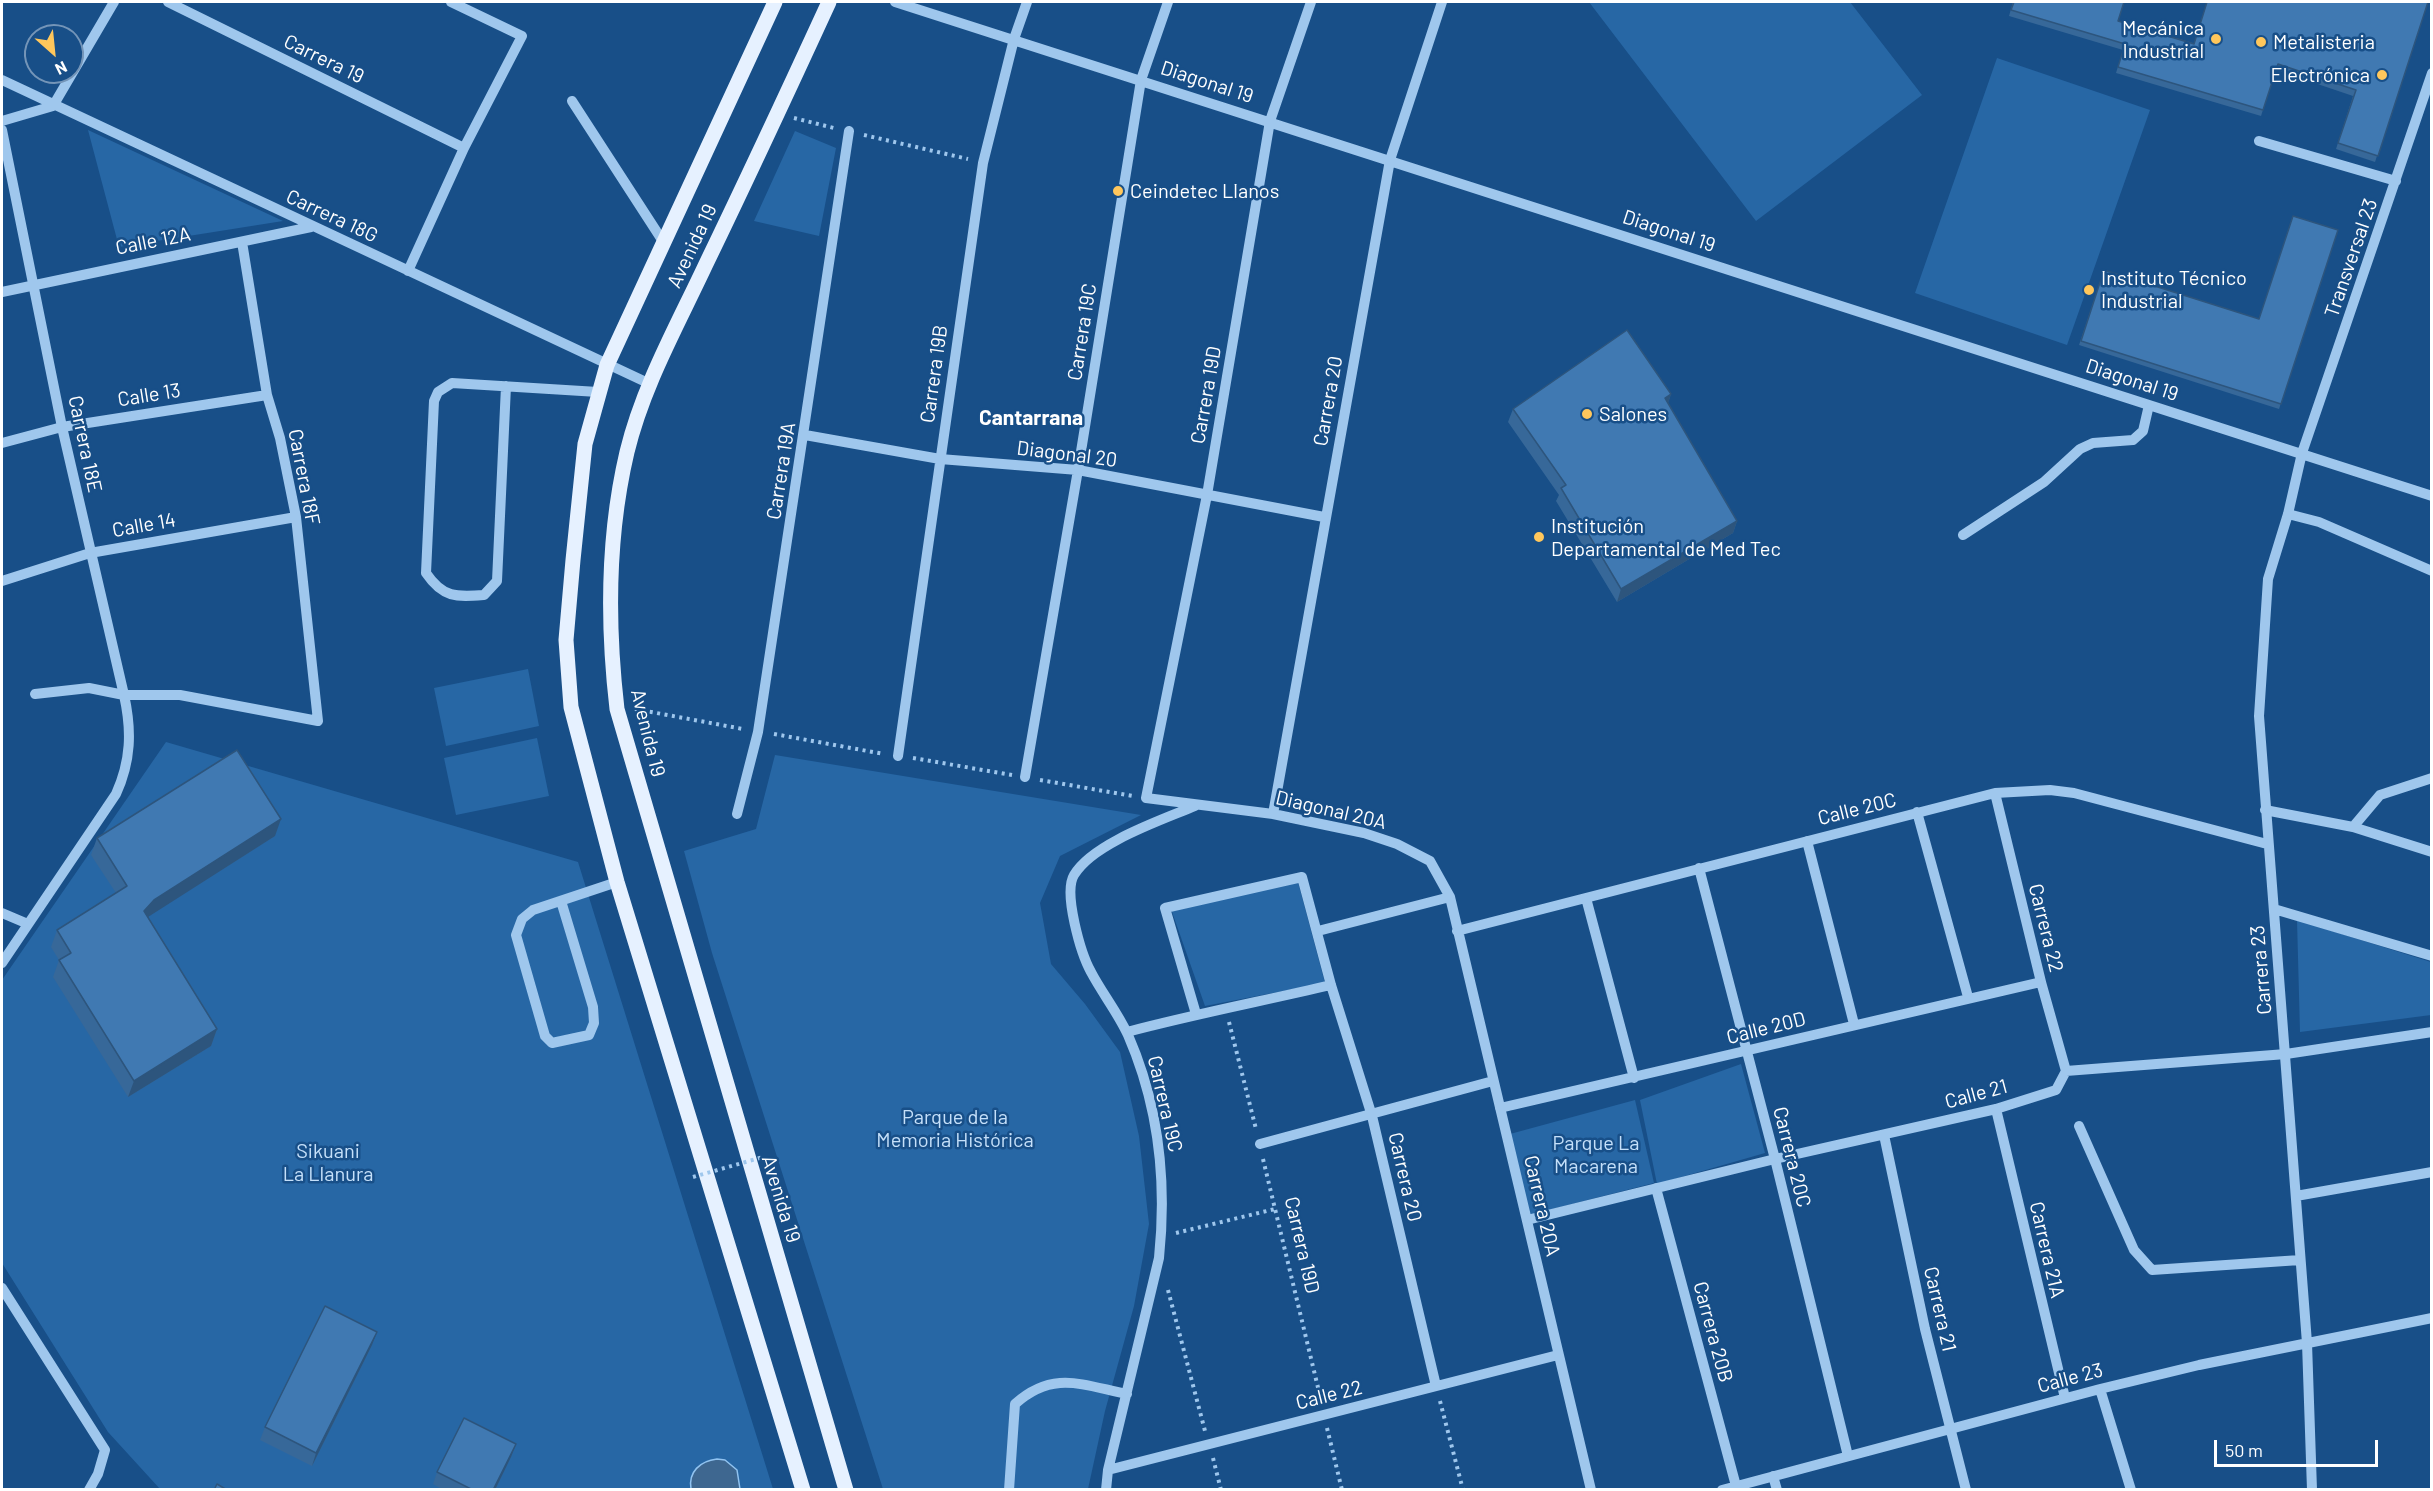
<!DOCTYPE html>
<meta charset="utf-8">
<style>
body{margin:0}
#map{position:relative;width:2433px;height:1491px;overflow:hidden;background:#184f88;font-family:Barlow,sans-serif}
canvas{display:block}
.frame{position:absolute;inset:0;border:3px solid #fff;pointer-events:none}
.north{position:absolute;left:24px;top:24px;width:60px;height:60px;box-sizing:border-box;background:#184f88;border:2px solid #7495b8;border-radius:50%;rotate:153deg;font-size:16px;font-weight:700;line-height:24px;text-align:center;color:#fff}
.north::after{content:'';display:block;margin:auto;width:21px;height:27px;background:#ffc75c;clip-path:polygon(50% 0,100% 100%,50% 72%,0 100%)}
.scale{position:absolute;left:2214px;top:1440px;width:164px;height:27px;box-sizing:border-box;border:3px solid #fff;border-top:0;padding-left:8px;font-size:18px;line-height:21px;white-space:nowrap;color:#fff;-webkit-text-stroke:4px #184f88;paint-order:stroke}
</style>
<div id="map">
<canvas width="2433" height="1491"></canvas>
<div class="frame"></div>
<div class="north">N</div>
<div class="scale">50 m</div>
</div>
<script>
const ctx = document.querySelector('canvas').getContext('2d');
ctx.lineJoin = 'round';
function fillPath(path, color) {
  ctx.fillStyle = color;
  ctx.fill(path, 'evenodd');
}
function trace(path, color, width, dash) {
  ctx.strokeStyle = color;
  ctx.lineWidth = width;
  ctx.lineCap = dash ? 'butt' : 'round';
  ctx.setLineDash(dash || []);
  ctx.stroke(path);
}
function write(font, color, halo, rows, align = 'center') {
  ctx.font = font + ' Barlow,sans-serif';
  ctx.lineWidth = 5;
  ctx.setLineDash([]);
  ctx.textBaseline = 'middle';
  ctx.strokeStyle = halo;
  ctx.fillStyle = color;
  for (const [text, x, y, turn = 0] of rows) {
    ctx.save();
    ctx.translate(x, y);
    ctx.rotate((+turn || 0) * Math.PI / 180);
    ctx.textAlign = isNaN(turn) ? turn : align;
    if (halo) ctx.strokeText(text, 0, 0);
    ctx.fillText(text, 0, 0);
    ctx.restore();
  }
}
fillPath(new Path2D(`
 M 1589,2 L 1850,2 L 1922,95 L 1756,221 Z
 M 1997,58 L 2150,110 L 2067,345 L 1915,293 Z
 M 88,130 L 283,221 L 119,247 Z
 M 795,131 L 836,148 L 819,236 L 754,221 Z
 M 528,669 L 539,726 L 446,746 L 434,688 Z
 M 537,738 L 549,796 L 456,815 L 444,758 Z
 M 166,742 L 578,862 L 773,1489 L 160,1489 L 108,1432 L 2,1263 L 2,980 Z
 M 775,755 L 1141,815 L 1060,856 L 1040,903 L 1051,964 L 1085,1004 L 1120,1052 L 1139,1136 L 1149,1224 L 1134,1306 L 1105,1411 L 1088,1489 L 883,1489 L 712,953 L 684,851 L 756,829 Z
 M 1298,882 L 1325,983 L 1205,1006 L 1171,909 Z
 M 2297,920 L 2431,962 L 2431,1015 L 2300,1032 Z
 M 1741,1064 L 1765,1153 L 1657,1184 L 1640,1100 Z
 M 1635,1100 L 1654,1183 L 1529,1215 L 1510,1134 Z`), '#2767a5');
const water = new Path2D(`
 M 717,1459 L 725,1460 L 737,1470 L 740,1489 L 691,1489 C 688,1472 700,1461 717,1459 Z`);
fillPath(water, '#3e6790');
trace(water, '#91c3f0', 1.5);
trace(new Path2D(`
 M 794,118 L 834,128
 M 864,135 L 968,159
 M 635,709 L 743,729
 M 774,734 L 884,754
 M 913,758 L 1012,775
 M 1040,780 L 1133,796
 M 1229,1022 L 1256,1129
 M 1263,1159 L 1321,1400
 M 1176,1233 L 1275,1209
 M 1168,1290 L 1205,1431
 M 1440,1401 L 1463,1490
 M 1327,1428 L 1342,1490
 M 1213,1458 L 1221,1490`), '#9fc7ed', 4, [3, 4.5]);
trace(new Path2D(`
 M 168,2 L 464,148
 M 895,2 L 2432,496
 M 1311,2 L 1270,121 L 1207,495 L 1146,798 L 1273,814 L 1364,833 L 1397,844 L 1430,861 L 1450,897 L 1591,1490
 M 2,80 L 648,383
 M 572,101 L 664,243
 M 2,121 L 53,106 L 114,2
 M 2,130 L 62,427 L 124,695 C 132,731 131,761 116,794 L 2,963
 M 2259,141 L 2396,181
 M 408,271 L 464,148 L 522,36 L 451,2
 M 2,292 L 311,227
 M 506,386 L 497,581 L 484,595 C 456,597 443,598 426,573 L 434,401 L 438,392 L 452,383 L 598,392
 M 805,435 L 940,459 L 1078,470 L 1324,517
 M 2,443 L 62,427 L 267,395
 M 2288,514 L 2319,522 L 2432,571
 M 1963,535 L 2044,482 L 2080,449 L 2093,443 L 2133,440 L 2143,431 L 2149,405
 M 2,581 L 90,553 L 296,517
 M 35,694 L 89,688 L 124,695 L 180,695 L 318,721 L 296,517 L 280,438 L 267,395 L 242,242
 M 898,756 L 983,163 L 1014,39 L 1027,2
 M 1025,777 L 1078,470 L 1141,80 L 1168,2
 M 1995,793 L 2041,982 L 2066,1071
 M 2265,810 L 2353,827 L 2432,852
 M 1917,812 L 1968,997
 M 737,814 L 758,732 L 849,131
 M 1273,814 L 1390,160 L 1442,2
 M 2353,827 L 2380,795 L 2432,778
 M 1807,841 L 1854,1024
 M 1699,868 L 1775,1159 L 1848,1456
 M 1586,898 L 1634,1078
 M 561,901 L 593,1007 L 594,1023 L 589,1035 L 552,1043 L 545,1036 L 516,935 L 522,919 L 533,910 L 617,882
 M 2274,909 L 2432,956
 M 2,913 L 28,924
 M 1318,931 L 1450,897
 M 1457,931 L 1995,793 L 2050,790 L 2074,793 L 2267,844
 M 1196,1014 L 1165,908 L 1302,877 L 1331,985 L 1372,1116 L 1436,1386
 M 1127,1032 C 1195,1014 1263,1001 1331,985
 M 1500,1108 L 2041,982
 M 1996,1109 L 2065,1398
 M 2079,1126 L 2134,1250 L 2152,1270 L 2300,1260
 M 1884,1135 L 1925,1329 L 1966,1490
 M 1260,1144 L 1493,1081
 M 1656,1188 L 1736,1486
 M 2296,1196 L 2432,1172
 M 1527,1220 L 1775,1159 L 1996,1109 L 2056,1090 L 2066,1071 L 2286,1054 L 2432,1032
 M 2,1288 L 105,1450 L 98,1474 L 89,1490
 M 2100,1389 L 2131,1490
 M 1108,1470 L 1558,1355
 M 1773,1476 L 1777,1490
 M 1009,1490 L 1015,1404 C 1053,1370 1082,1385 1127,1394
 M 1106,1490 L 1108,1470 L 1159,1258 C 1167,1181 1159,1106 1128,1035 C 1118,1013 1102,993 1091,972 C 1081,954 1063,893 1074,875 C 1093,843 1162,820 1195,806
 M 1722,1490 L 2100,1389 L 2199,1365 L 2432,1318
 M 2312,1490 L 2307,1343 L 2259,716 L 2268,579 L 2288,514 L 2302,453 L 2432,73`), '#9fc7ed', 10);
trace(new Path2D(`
 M 775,2 L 607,365 L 585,444 L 573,560 L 566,640 L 571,707 L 617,882 L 803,1490
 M 829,2 C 789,89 748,177 706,264 C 677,326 643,386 627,452 C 607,537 607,623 617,709 L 846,1490`), '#e6f1ff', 15);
trace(new Path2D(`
 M 693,1177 L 763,1157`), '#9fc7ed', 4, [3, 4.5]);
fillPath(new Path2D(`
 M 2013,2 L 2118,21 L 2193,43 L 2428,2 L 2375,162 L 2336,149 L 2353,96 L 2276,70 L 2261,116 L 2116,73 L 2123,50 L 2009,16 Z
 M 2338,230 L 2279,409 L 2079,345 L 2104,270 L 2259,319 Z
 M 1671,394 L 1668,403 L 1737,521 L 1733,533 L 1617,602 L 1556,501 L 1559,495 L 1508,422 L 1513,409 Z
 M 275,836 L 147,917 L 217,1029 L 211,1046 L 128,1097 L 53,977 L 59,960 L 51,947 L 57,930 L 116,893 L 91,855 L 97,838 Z
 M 372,1345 L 312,1466 L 260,1440 L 265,1427 Z
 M 516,1444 L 511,1457 L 495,1490 L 443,1490 L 433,1484 L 437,1472 Z`), '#376899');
fillPath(new Path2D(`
 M 1671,394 L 1667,406 L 1665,398 Z
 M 1737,521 L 1733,533 L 1617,602 L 1621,589 Z
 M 281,819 L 275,836 L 148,917 L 144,911 L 154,900 Z
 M 217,1029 L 211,1046 L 128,1097 L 134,1081 Z
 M 377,1332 L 372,1345 L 312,1466 L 316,1453 Z
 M 516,1444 L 511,1457 L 495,1490 L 493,1490 Z`), '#2d557d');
const building = new Path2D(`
 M 2014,2 L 2124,2 L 2118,21 L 2194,44 L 2207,2 L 2428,2 L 2378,156 L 2338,143 L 2356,90 L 2278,64 L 2263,110 L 2118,67 L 2125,44 L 2011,10 Z
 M 2293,216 L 2338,230 L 2281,404 L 2081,341 L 2104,270 L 2259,319 Z
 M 1627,330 L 1671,394 L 1665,398 L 1737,521 L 1621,589 L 1561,488 L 1566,485 L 1513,409 Z
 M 237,750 L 281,819 L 154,900 L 144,911 L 217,1029 L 134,1081 L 59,960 L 71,953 L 57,930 L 127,886 L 97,838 Z
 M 325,1306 L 377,1332 L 316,1453 L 265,1427 Z
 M 464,1418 L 516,1444 L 493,1490 L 473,1490 L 437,1472 Z
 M 217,1484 L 227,1490 L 214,1490 Z`);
fillPath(building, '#4079b2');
trace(building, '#2d557d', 1.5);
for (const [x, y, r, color] of [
 [2216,39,6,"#ffc75c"],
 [2261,42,6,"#ffc75c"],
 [2382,75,6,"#ffc75c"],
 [1118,191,6,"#ffc75c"],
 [2089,290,6,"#ffc75c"],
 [1587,414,6,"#ffc75c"],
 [1539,537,6,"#ffc75c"]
]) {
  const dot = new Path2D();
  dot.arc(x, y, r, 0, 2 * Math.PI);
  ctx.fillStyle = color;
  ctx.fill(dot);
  trace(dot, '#184f88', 2);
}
write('20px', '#fff', '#184f88', [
 ["Mecánica",2204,28,"right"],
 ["Industrial",2204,51,"right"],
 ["Metalisteria",2273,42],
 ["Electrónica",2370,75,"right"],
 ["Ceindetec Llanos",1130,191],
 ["Instituto Técnico",2101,278],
 ["Industrial",2101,301],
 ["Salones",1599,414],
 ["Institución",1551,526],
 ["Departamental de Med Tec",1551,549]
], 'left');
write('20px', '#fff', '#184f88', [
 ["Carrera 19",324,59,26],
 ["Diagonal 19",1207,82,18],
 ["Carrera 18G",332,216,25],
 ["Diagonal 19",1669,231,18],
 ["Calle 12A",153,241,-11],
 ["Avenida 19",692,246,-65],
 ["Transversal 23",2351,258,-71],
 ["Carrera 19C",1082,332,-81],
 ["Carrera 19B",934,374,-82],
 ["Diagonal 19",2132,380,18],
 ["Calle 13",149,395,-9],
 ["Carrera 19D",1206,395,-80],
 ["Carrera 20",1328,401,-80],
 ["Carrera 18E",85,444,78],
 ["Diagonal 20",1067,454,7],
 ["Carrera 19A",781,471,-81],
 ["Carrera 18F",304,477,79],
 ["Calle 14",144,525,-10],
 ["Avenida 19",648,733,76],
 ["Calle 20C",1857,809,-14],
 ["Diagonal 20A",1331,810,13],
 ["Carrera 22",2046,928,76],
 ["Carrera 23",2261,970,-95],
 ["Calle 20D",1766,1028,-14],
 ["Calle 21",1976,1094,-15],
 ["Carrera 19C",1165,1104,77],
 ["Carrera 20C",1792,1157,76],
 ["Carrera 20",1405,1177,77],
 ["Avenida 19",781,1199,73],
 ["Carrera 20A",1542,1206,77],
 ["Carrera 19D",1302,1245,77],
 ["Carrera 21A",2047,1250,77],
 ["Carrera 21",1940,1309,77],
 ["Carrera 20B",1713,1332,75],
 ["Calle 23",2070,1378,-15],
 ["Calle 22",1329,1395,-14]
]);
write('20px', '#c5e0fa', '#184f88', [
 ["Parque de la",955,1117],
 ["Memoria Histórica",955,1140],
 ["Parque La",1596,1143],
 ["Macarena",1596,1166],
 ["Sikuani",328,1151],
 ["La Llanura",328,1174]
]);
write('bold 21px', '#fff', '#184f88', [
 ["Cantarrana",1031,418]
]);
</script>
